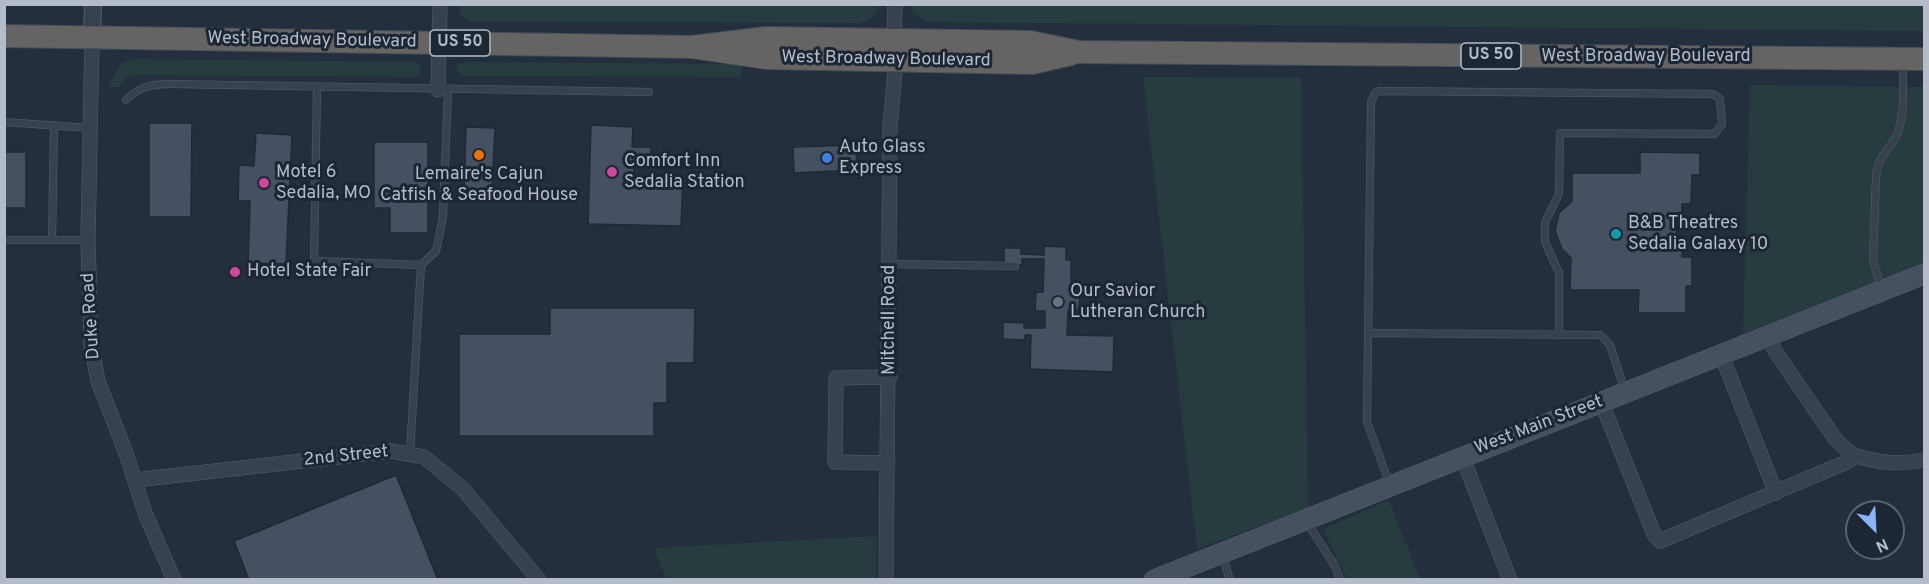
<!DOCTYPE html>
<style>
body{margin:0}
#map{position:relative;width:1929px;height:584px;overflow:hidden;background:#242f3e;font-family:Overpass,sans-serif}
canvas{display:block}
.frame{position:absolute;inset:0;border:6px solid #b4bcc9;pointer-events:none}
.north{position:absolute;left:1845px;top:500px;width:60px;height:60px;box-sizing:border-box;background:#1d2633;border:2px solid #59626f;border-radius:50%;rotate:156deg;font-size:16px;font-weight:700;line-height:24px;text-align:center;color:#b4bcc9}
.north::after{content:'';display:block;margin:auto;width:21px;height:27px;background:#8ab4f8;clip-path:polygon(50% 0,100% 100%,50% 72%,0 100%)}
</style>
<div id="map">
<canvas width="1929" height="584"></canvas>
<div class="frame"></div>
<div class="north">N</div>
</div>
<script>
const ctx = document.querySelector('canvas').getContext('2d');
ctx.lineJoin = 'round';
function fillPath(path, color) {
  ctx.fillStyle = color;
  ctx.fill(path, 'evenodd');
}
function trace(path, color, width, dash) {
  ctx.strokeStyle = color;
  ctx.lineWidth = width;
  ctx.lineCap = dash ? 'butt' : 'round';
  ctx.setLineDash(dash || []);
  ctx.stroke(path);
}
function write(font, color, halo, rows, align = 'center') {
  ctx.font = font + ' Overpass,sans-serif';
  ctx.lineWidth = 6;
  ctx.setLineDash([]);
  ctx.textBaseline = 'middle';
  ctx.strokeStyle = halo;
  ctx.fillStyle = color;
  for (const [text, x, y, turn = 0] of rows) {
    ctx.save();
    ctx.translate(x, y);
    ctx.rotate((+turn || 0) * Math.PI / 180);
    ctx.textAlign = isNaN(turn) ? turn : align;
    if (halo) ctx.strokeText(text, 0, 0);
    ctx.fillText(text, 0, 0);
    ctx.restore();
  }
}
fillPath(new Path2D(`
 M 1924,4 L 1924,31 L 928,22 L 913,13 L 912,5 Z
 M 457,5 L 878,4 L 879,5 L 871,19 L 860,23 L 469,21 L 460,15 Z
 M 133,59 L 415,62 L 421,66 L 421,73 L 415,77 L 135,75 L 125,78 L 119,87 L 108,87 L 121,63 Z
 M 469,62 L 742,64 L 741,77 L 462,76 L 455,70 L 459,63 Z
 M 1143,77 L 1301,78 L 1308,508 L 1197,549 Z
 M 1750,85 L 1924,87 L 1924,264 L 1743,334 Z
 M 1389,500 L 1420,579 L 1347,579 L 1323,529 Z
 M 877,536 L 876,579 L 667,579 L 654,548 Z`), '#263c3f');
const building = new Path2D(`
 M 149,123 L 192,123 L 191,217 L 149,217 Z
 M 591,125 L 633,127 L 632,147 L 651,147 L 651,166 L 634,166 L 634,177 L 683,179 L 681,226 L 588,224 Z
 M 466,127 L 495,128 L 492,190 L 464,189 Z
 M 256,133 L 292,135 L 286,264 L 248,263 L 250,201 L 238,201 L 239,165 L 254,166 Z
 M 374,142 L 428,142 L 428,233 L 390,233 L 390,208 L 374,208 Z
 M 856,145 L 857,170 L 794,173 L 793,147 Z
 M 4,152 L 26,152 L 26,208 L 4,208 Z
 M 1640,152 L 1700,153 L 1700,175 L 1692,175 L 1691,204 L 1682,204 L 1682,225 L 1677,226 L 1676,238 L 1683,238 L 1682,257 L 1692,257 L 1692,286 L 1686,286 L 1686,313 L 1638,313 L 1639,290 L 1570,290 L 1571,258 L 1562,249 L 1555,231 L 1559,213 L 1572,201 L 1572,173 L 1640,173 Z
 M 1044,246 L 1066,247 L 1066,260 L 1071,260 L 1071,295 L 1080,295 L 1079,310 L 1068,310 L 1067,335 L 1114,336 L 1113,372 L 1030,369 L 1031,335 L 1025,335 L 1025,340 L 1003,339 L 1003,322 L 1024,323 L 1024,328 L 1045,328 L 1045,311 L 1035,311 L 1036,292 L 1043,292 L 1044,259 L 1022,259 L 1022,265 L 1004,264 L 1004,248 L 1021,248 L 1021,254 L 1044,255 Z
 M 550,308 L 695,308 L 694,363 L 667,363 L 667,403 L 654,403 L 654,436 L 459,436 L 459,334 L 550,334 Z
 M 396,475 L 438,580 L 249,580 L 234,541 Z`);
fillPath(building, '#455162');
trace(building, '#1f2835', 1.5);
const service = new Path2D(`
 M 317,87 L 314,261 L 421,265 L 410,453
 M 126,100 C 140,86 152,84 171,84 L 649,92
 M 4,122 L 89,128
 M 4,240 L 88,240
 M 52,240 L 54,125
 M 890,264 L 1015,266
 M 421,265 L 436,251 L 443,217 L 448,90
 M 1881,288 L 1873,260 L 1876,176 C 1878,154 1890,151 1897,134 C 1906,113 1902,84 1903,62
 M 1368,333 L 1600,335 L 1610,345 L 1625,391
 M 1390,485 L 1367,422 L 1371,102 L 1375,93 L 1379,91 L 1713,94 L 1720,99 L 1722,124 L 1715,134 L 1560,133 L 1559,194 L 1545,222 L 1545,242 L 1559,273 L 1559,334
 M 1306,521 L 1335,566 L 1340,580
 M 1222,555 L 1230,580`);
const minor = new Path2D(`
 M 92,38 L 88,240 L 91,345 L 98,381 L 127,456 L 145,513 L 174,580
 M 894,41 L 895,4
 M 438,90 L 440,4
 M 1769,336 L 1775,351 L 1836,440 L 1853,455
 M 1721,354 L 1776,493
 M 1601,401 L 1654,534 L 1660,541 L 1849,461 L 1853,455 C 1879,463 1897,465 1924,460
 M 1462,456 L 1510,580
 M 888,463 L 835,462 L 836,378 L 890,377
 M 135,480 L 391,451 L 424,457 L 463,489 L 539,580
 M 886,580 L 890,126 L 896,61`);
const tertiary = new Path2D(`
 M 92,38 L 93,4`);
const secondary = new Path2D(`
 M 1154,580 L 1924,274`);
const trunk = new Path2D(`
 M 4,36 L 692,47 L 767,58 L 1032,63 L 1071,54
 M 692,47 L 766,38 L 1030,42 L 1079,52 L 1924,59`);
trace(service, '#565f6c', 8);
trace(minor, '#565f6c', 15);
trace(tertiary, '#565f6c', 18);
trace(secondary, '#565f6c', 21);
trace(trunk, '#434c59', 24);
trace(service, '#38414e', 7);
trace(minor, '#38414e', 14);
trace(tertiary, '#38414e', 16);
trace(secondary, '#465061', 20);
trace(trunk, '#656462', 22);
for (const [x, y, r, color] of [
 [479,155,6,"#e8710a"],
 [827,158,6,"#3f7fe0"],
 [612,172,6,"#d1479c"],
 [264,183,6,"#d1479c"],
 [1616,234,6,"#0f9aa8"],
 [235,272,6,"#d1479c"],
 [1058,302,6,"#6b7280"]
]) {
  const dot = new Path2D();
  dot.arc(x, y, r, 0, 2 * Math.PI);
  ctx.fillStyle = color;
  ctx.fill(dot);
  trace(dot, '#1d2633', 2);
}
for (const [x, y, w] of [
 [460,43,60],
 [1491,56,60]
]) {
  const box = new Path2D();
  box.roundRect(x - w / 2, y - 13, w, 26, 4.5);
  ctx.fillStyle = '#1d2633';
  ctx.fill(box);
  trace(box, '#b4bcc9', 1.5);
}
write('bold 16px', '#b4bcc9', null, [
 ["US 50",460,43],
 ["US 50",1491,56]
]);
write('18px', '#b4bcc9', '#1d2633', [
 ["West Broadway Boulevard",312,41,1],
 ["West Broadway Boulevard",1646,57],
 ["West Broadway Boulevard",886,60,1],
 ["Duke Road",92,316,-94],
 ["Mitchell Road",890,320,-90],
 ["West Main Street",1539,426,-21],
 ["2nd Street",346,457,-6]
]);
write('18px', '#b4bcc9', '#1d2633', [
 ["Auto Glass",839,148],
 ["Express",839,169],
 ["Comfort Inn",624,162],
 ["Sedalia Station",624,183],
 ["Motel 6",276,173],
 ["Sedalia, MO",276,194],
 ["Lemaire's Cajun",479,175,"center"],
 ["Catfish & Seafood House",479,196,"center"],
 ["B&B Theatres",1628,224],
 ["Sedalia Galaxy 10",1628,245],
 ["Hotel State Fair",247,272],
 ["Our Savior",1070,292],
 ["Lutheran Church",1070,313]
], 'left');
</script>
